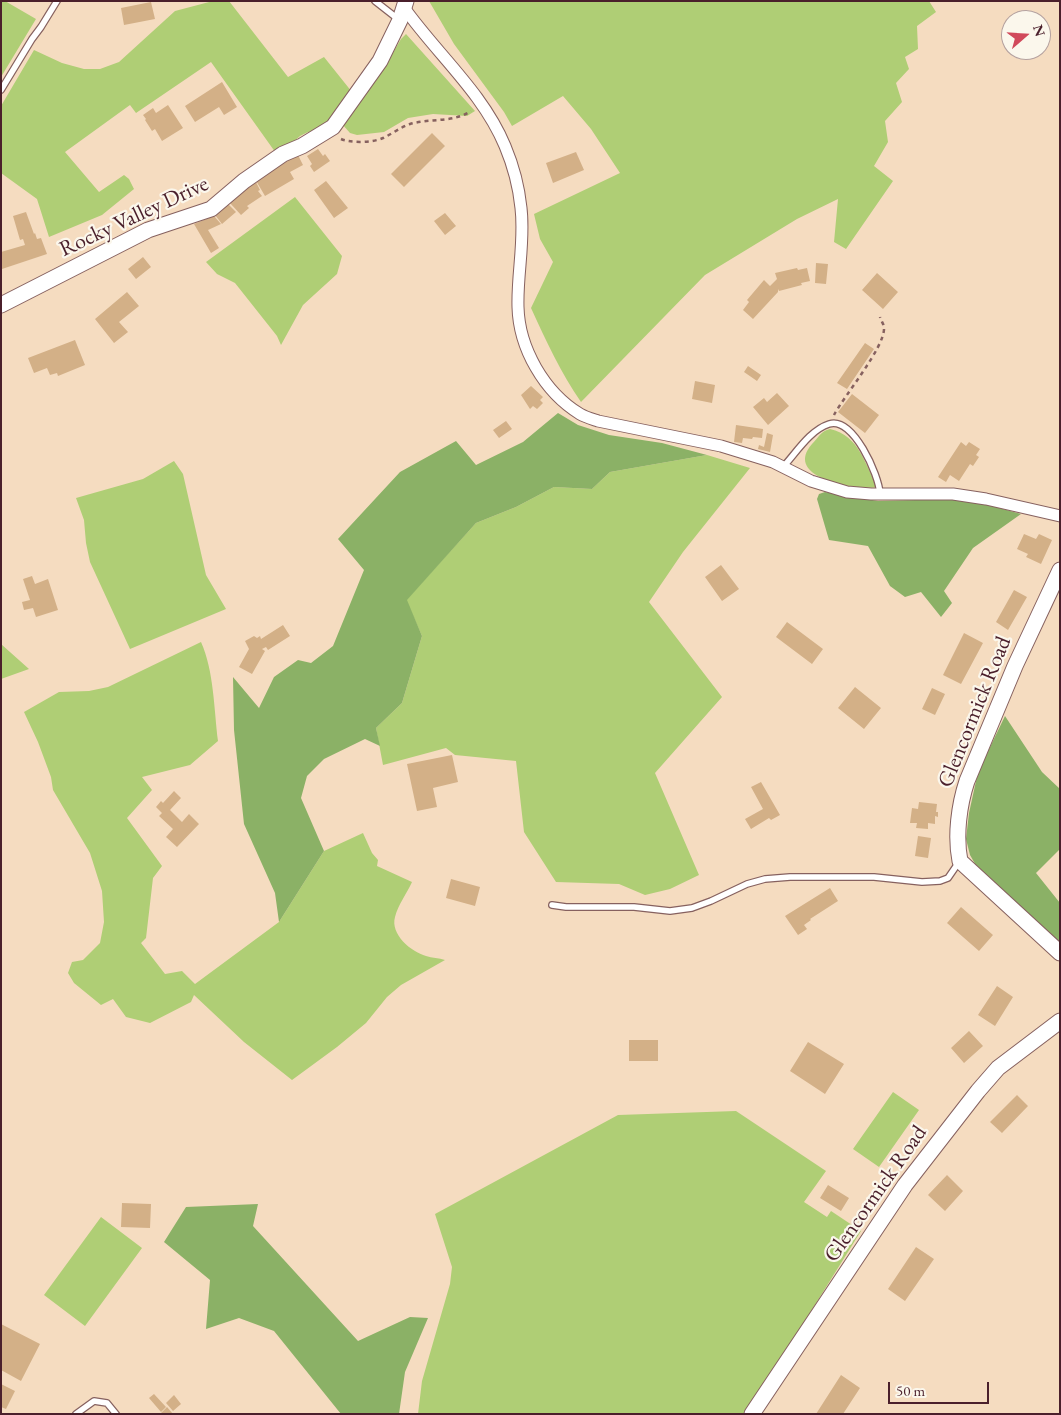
<!DOCTYPE html>
<style>
body{margin:0}
#map{position:relative;width:1061px;height:1415px;overflow:hidden;background:#f5dcc0;font-family:"EB Garamond",serif}
canvas{display:block}
.frame{position:absolute;inset:0;border:2px solid #4a1f2b;pointer-events:none}
.north{position:absolute;left:1001px;top:10px;width:50px;height:50px;box-sizing:border-box;background:#fbf7ec;border:1px solid #b4a19f;border-radius:50%;rotate:71deg;font-size:14px;font-weight:700;line-height:20px;text-align:center;color:#4a1f2b}
.north::after{content:'';display:block;margin:auto;width:18px;height:22px;background:#d1495b;clip-path:polygon(50% 0,100% 100%,50% 72%,0 100%)}
.scale{position:absolute;left:888px;top:1382px;width:101px;height:22px;box-sizing:border-box;border:2px solid #4a1f2b;border-top:0;padding-left:6px;font-size:15px;line-height:18px;white-space:nowrap;color:#4a1f2b;-webkit-text-stroke:4px #fbf7ec;paint-order:stroke}
</style>
<div id="map">
<canvas width="1061" height="1415"></canvas>
<div class="frame"></div>
<div class="north">N</div>
<div class="scale">50 m</div>
</div>
<script>
const ctx = document.querySelector('canvas').getContext('2d');
ctx.lineJoin = 'round';
function fillPath(path, color) {
  ctx.fillStyle = color;
  ctx.fill(path, 'evenodd');
}
function trace(path, color, width, dash) {
  ctx.strokeStyle = color;
  ctx.lineWidth = width;
  ctx.lineCap = dash ? 'butt' : 'round';
  ctx.setLineDash(dash || []);
  ctx.stroke(path);
}
function write(font, color, halo, rows, align = 'center') {
  ctx.font = font + ' "EB Garamond",serif';
  ctx.lineWidth = 4.5;
  ctx.setLineDash([]);
  ctx.textBaseline = 'middle';
  ctx.strokeStyle = halo;
  ctx.fillStyle = color;
  for (const [text, x, y, turn = 0] of rows) {
    ctx.save();
    ctx.translate(x, y);
    ctx.rotate((+turn || 0) * Math.PI / 180);
    ctx.textAlign = isNaN(turn) ? turn : align;
    if (halo) ctx.strokeText(text, 0, 0);
    ctx.fillText(text, 0, 0);
    ctx.restore();
  }
}
fillPath(new Path2D(`
 M 1,1 L 5,1 L 36,19 L 1,77 Z
 M 213,1 L 229,1 L 288,77 L 324,57 L 352,92 L 328,124 L 316,131 L 308,132 L 300,136 L 278,156 L 211,62 L 136,113 L 130,105 L 65,152 L 99,192 L 124,175 L 129,179 L 134,189 L 102,215 L 49,237 L 37,199 L 1,173 L 1,106 L 34,50 L 62,63 L 84,69 L 100,69 L 119,62 L 175,11 Z
 M 429,1 L 929,1 L 936,12 L 917,26 L 918,49 L 905,57 L 909,69 L 896,83 L 902,102 L 885,121 L 888,142 L 874,166 L 893,181 L 846,249 L 834,242 L 838,199 L 797,219 L 705,275 L 581,402 C 561,373 546,341 531,308 L 553,262 L 540,239 L 534,214 L 620,173 L 591,129 L 563,96 L 512,126 L 504,112 L 454,44 Z
 M 406,34 L 475,111 L 467,116 L 433,114 L 408,118 L 384,132 L 357,135 L 350,133 L 342,124 L 382,71 L 401,39 Z
 M 295,197 L 342,256 L 337,274 L 303,305 L 281,345 L 277,336 L 235,283 L 217,274 L 206,262 Z
 M 830,429 C 860,436 864,464 878,487 C 857,491 782,478 812,444 C 818,438 821,431 830,429 Z
 M 707,455 L 750,468 L 683,552 L 649,602 L 722,697 L 655,773 L 699,875 L 670,889 L 645,895 L 619,884 L 556,882 L 524,832 L 516,761 L 455,755 L 446,748 L 383,765 L 376,728 L 402,703 L 422,636 L 406,600 L 476,523 L 516,507 L 554,487 L 592,489 L 610,472 Z
 M 174,461 L 183,474 L 206,575 L 226,609 L 130,649 L 90,562 L 86,543 L 84,520 L 76,498 L 143,479 Z
 M 201,642 C 214,671 214,709 218,741 L 190,765 L 142,777 L 152,790 L 127,818 L 162,866 L 153,878 L 146,938 L 141,943 L 165,974 L 182,971 L 195,984 L 279,922 L 324,851 L 363,833 L 372,853 L 378,860 L 377,866 L 412,882 C 407,893 398,905 395,917 C 390,934 411,952 426,956 C 432,958 439,958 445,960 L 401,985 L 387,997 L 366,1023 L 337,1047 L 292,1080 L 244,1042 L 194,995 L 191,1002 L 150,1023 L 126,1017 L 113,999 L 101,1005 L 74,983 L 68,973 L 72,962 L 83,960 L 100,943 L 104,922 L 102,891 L 90,853 L 53,790 L 51,777 L 38,742 L 24,712 L 59,692 L 89,691 L 108,687 Z
 M 1,644 L 29,669 L 1,679 Z
 M 893,1092 L 919,1110 L 879,1167 L 853,1149 Z
 M 736,1111 L 826,1171 L 804,1202 L 827,1217 L 831,1211 L 861,1231 L 747,1414 L 418,1414 L 422,1381 L 450,1284 L 452,1267 L 435,1214 L 618,1115 Z
 M 101,1217 L 142,1248 L 85,1326 L 44,1295 Z`), '#afce75');
fillPath(new Path2D(`
 M 558,413 L 578,425 L 609,435 L 662,443 L 707,455 L 610,472 L 592,489 L 554,487 L 516,507 L 476,523 L 407,600 L 422,636 L 402,703 L 376,728 L 380,746 L 365,739 L 324,759 L 307,776 L 301,798 L 324,851 L 279,922 L 275,893 L 244,824 L 234,730 L 233,677 L 259,708 L 274,677 L 298,660 L 311,663 L 333,646 L 364,570 L 338,539 L 400,472 L 456,441 L 476,465 L 523,442 Z
 M 825,492 L 878,501 L 952,499 L 985,504 L 1021,514 L 973,548 L 944,591 L 952,603 L 941,617 L 921,592 L 905,597 L 890,586 L 868,546 L 829,540 L 817,499 L 819,494 Z
 M 1005,716 L 1042,772 L 1060,789 L 1060,849 L 1036,873 L 1060,903 L 1060,943 L 978,869 L 970,855 L 966,839 L 969,813 L 978,772 Z
 M 258,1204 L 253,1226 L 358,1341 L 410,1317 L 428,1318 L 405,1372 L 399,1414 L 341,1414 L 274,1331 L 239,1318 L 206,1329 L 210,1280 L 164,1242 L 186,1207 Z`), '#8bb166');
fillPath(new Path2D(`
 M 151,2 L 155,19 L 124,25 L 121,8 Z
 M 222,82 L 237,107 L 224,115 L 219,107 L 195,122 L 185,106 Z
 M 168,105 L 183,128 L 162,141 L 155,129 L 152,131 L 145,120 L 146,119 L 143,115 L 153,108 L 156,113 Z
 M 432,133 L 445,146 L 404,187 L 391,174 Z
 M 318,149 L 323,156 L 325,154 L 330,161 L 314,172 L 310,166 L 312,164 L 307,156 Z
 M 576,152 L 584,170 L 553,183 L 546,163 Z
 M 298,155 L 303,165 L 290,172 L 294,179 L 265,196 L 255,179 Z
 M 255,180 L 260,190 L 258,191 L 262,196 L 247,206 L 249,208 L 241,215 L 230,203 Z
 M 326,181 L 348,208 L 334,218 L 314,190 Z
 M 228,204 L 236,212 L 222,224 L 215,215 Z
 M 26,212 L 34,234 L 35,233 L 37,239 L 41,238 L 47,254 L 2,269 L 1,252 L 25,245 L 23,239 L 20,240 L 13,216 Z
 M 445,213 L 456,226 L 445,235 L 434,221 Z
 M 214,216 L 221,224 L 208,230 L 219,248 L 211,253 L 194,224 Z
 M 143,257 L 151,267 L 136,279 L 128,269 Z
 M 816,263 L 828,264 L 826,284 L 815,283 Z
 M 797,268 L 798,270 L 807,268 L 810,281 L 801,283 L 802,285 L 779,291 L 778,289 L 778,292 L 753,319 L 743,310 L 749,302 L 747,300 L 764,280 L 770,286 L 777,279 L 775,273 Z
 M 877,273 L 898,292 L 883,309 L 862,290 Z
 M 127,292 L 139,306 L 119,322 L 128,332 L 114,343 L 95,319 Z
 M 75,340 L 85,365 L 58,376 L 57,373 L 50,375 L 47,368 L 34,373 L 28,358 Z
 M 865,343 L 874,349 L 847,389 L 837,383 Z
 M 748,366 L 761,375 L 757,381 L 744,372 Z
 M 695,381 L 715,385 L 712,403 L 692,399 Z
 M 531,386 L 543,397 L 540,400 L 543,403 L 537,409 L 533,406 L 530,409 L 521,395 Z
 M 777,393 L 789,406 L 768,425 L 753,407 L 764,398 L 767,402 Z
 M 852,394 L 879,415 L 865,433 L 838,412 Z
 M 506,421 L 512,429 L 499,438 L 493,430 Z
 M 736,425 L 763,429 L 762,438 L 753,437 L 752,439 L 743,438 L 742,443 L 734,442 Z
 M 767,433 L 773,435 L 770,452 L 758,449 L 759,445 L 764,447 Z
 M 961,442 L 966,446 L 969,442 L 980,449 L 976,455 L 979,457 L 973,466 L 970,464 L 959,481 L 950,475 L 946,482 L 938,477 Z
 M 1024,534 L 1036,539 L 1039,534 L 1052,540 L 1041,564 L 1026,557 L 1028,554 L 1017,549 Z
 M 721,565 L 739,589 L 722,601 L 705,577 Z
 M 32,576 L 35,584 L 48,579 L 58,610 L 36,617 L 33,608 L 24,610 L 22,602 L 30,600 L 23,579 Z
 M 1014,590 L 1027,597 L 1008,630 L 996,622 Z
 M 787,622 L 823,649 L 812,664 L 776,637 Z
 M 283,625 L 290,636 L 268,650 L 266,647 L 262,649 L 265,651 L 252,674 L 239,667 L 249,649 L 245,641 L 254,636 L 257,638 L 260,636 L 261,639 Z
 M 964,633 L 983,643 L 961,684 L 943,675 Z
 M 855,687 L 881,708 L 864,729 L 838,708 Z
 M 932,688 L 945,694 L 935,715 L 922,709 Z
 M 452,755 L 458,782 L 433,788 L 437,807 L 417,811 L 407,764 Z
 M 761,782 L 780,815 L 771,820 L 769,818 L 751,829 L 745,819 L 763,809 L 751,787 Z
 M 174,791 L 181,798 L 170,810 L 182,822 L 189,814 L 199,824 L 177,847 L 166,837 L 173,829 L 159,816 L 162,813 L 156,807 L 161,801 L 163,803 Z
 M 919,802 L 937,804 L 936,812 L 938,812 L 938,817 L 935,816 L 935,824 L 928,823 L 928,829 L 916,828 L 917,823 L 910,823 L 912,808 L 918,809 Z
 M 918,836 L 931,838 L 928,858 L 915,856 Z
 M 451,879 L 480,887 L 475,906 L 446,898 Z
 M 830,888 L 838,901 L 810,919 L 811,920 L 804,925 L 807,929 L 798,935 L 785,916 Z
 M 961,907 L 993,935 L 979,951 L 947,923 Z
 M 997,986 L 1013,997 L 995,1026 L 978,1015 Z
 M 969,1031 L 983,1046 L 964,1063 L 951,1048 Z
 M 629,1040 L 658,1040 L 658,1061 L 629,1061 Z
 M 808,1042 L 844,1064 L 825,1094 L 790,1071 Z
 M 1017,1095 L 1028,1106 L 1002,1133 L 990,1122 Z
 M 947,1175 L 963,1191 L 945,1211 L 928,1195 Z
 M 828,1185 L 849,1198 L 841,1211 L 820,1198 Z
 M 122,1203 L 151,1204 L 150,1228 L 121,1227 Z
 M 916,1247 L 934,1259 L 905,1301 L 888,1289 Z
 M 1,1324 L 40,1344 L 21,1381 L 1,1370 Z
 M 841,1375 L 860,1388 L 843,1414 L 816,1414 Z
 M 1,1384 L 15,1391 L 6,1409 L 1,1407 Z
 M 154,1394 L 166,1407 L 161,1412 L 149,1398 Z
 M 174,1395 L 181,1404 L 173,1411 L 166,1403 Z
 M 167,1407 L 173,1414 L 162,1414 L 161,1413 Z`), '#d3b087');
const service = new Path2D(`
 M 375,1 L 398,19
 M 1,90 L 32,39 L 41,27 L 57,1
 M 783,467 C 796,453 810,430 829,424 C 853,416 879,475 880,494
 M 552,905 L 566,907 L 634,907 L 670,911 L 692,908 L 711,901 L 747,884 L 765,879 L 790,877 L 874,877 L 922,882 L 940,881 L 948,878 L 959,862
 M 76,1414 L 94,1401 L 107,1403 L 116,1414`);
const minor = new Path2D(`
 M 405,9 C 438,55 483,93 505,146 C 513,165 519,188 521,208 C 525,241 517,274 518,307 C 519,348 544,392 580,414 C 585,417 592,419 598,421 L 721,446 L 773,462 L 811,481 L 847,492 L 871,494 L 953,494 L 986,499 L 1060,516`);
const tertiary = new Path2D(`
 M 1,305 L 148,230 L 211,209 L 244,181 L 283,154 L 302,146 L 333,127 L 380,61 L 400,20 L 406,1
 M 1060,570 L 1015,666 L 967,781 C 959,805 955,836 960,861 L 1060,953
 M 752,1414 L 905,1185 L 978,1091 L 998,1068 L 1060,1021`);
trace(service, '#86615f', 8);
trace(minor, '#86615f', 13);
trace(tertiary, '#86615f', 17);
trace(new Path2D(`
 M 341,139 C 350,143 372,143 383,138 C 392,134 401,127 410,124 C 430,118 453,123 471,111
 M 834,415 C 844,396 885,347 884,328 C 884,324 881,321 880,317`), '#86615f', 2.5, [4, 4]);
trace(service, '#fff', 5.5);
trace(minor, '#fff', 11);
trace(tertiary, '#fff', 15);
write('22px', '#4a1f2b', '#fbf7ec', [
 ["Rocky Valley Drive",134,217,-25],
 ["Glencormick Road",975,712,-68],
 ["Glencormick Road",876,1194,-55]
]);
</script>
